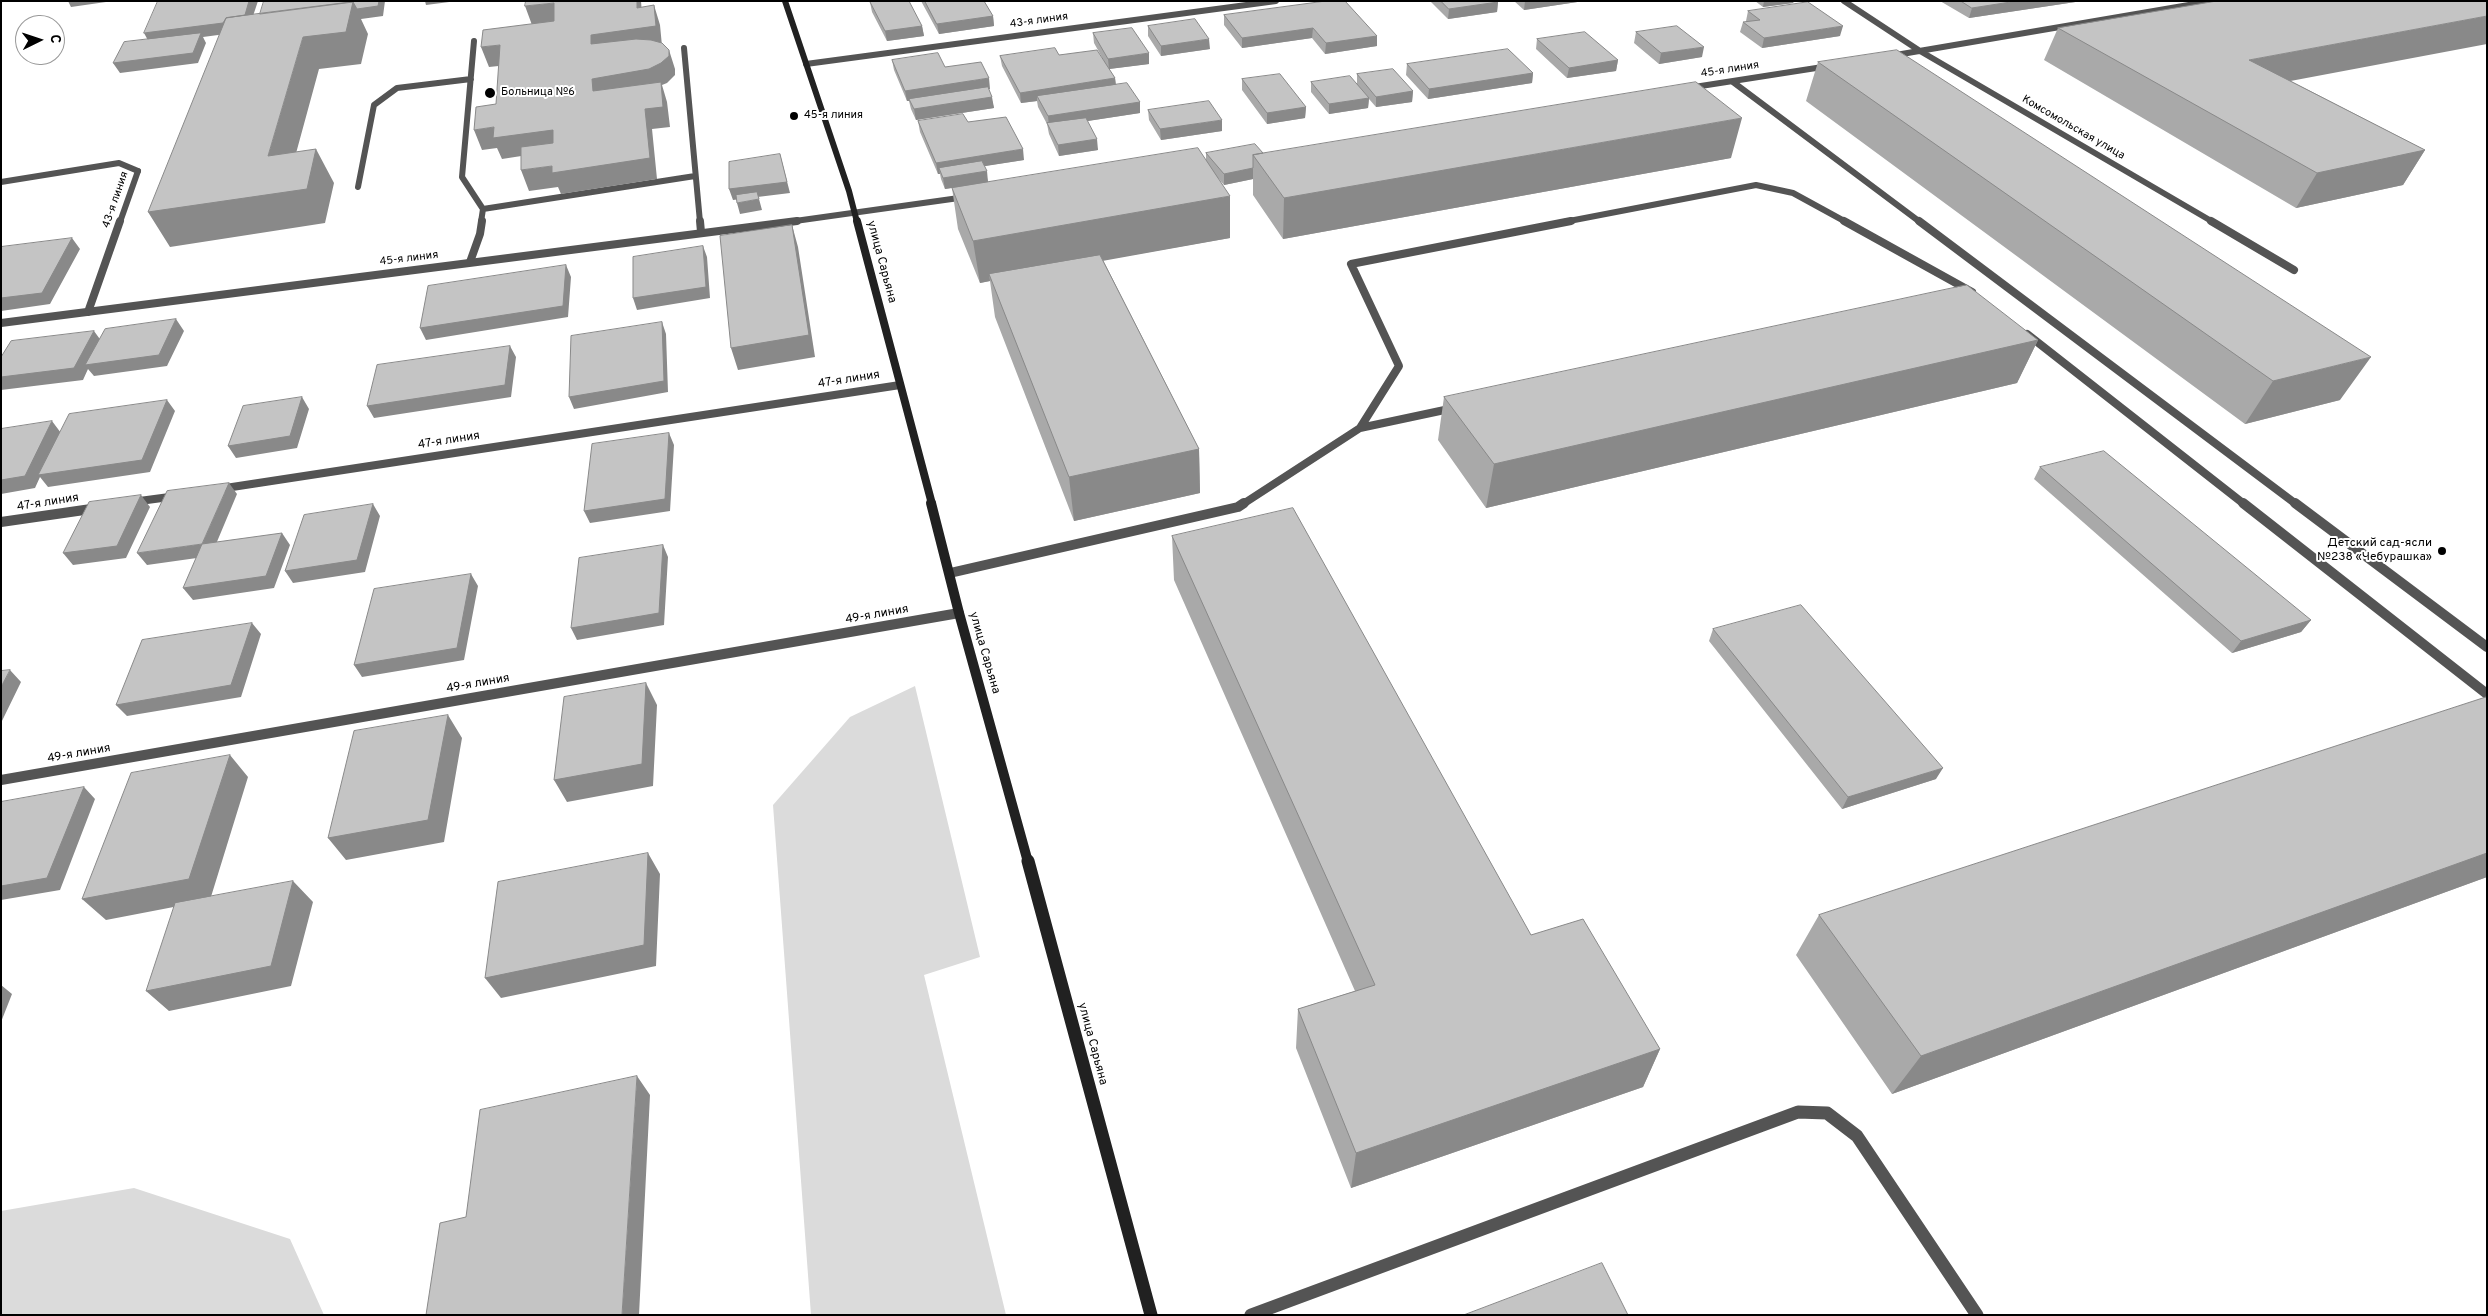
<!DOCTYPE html>
<meta charset="utf-8">
<style>
body{margin:0}
#map{position:relative;width:2488px;height:1316px;overflow:hidden;background:#fff;font-family:Overpass,sans-serif}
canvas{display:block}
.frame{position:absolute;inset:0;border:2px solid #000;pointer-events:none}
.north{position:absolute;left:15px;top:15px;width:50px;height:50px;box-sizing:border-box;background:#fff;border:1px solid #999;border-radius:50%;rotate:86deg;font-size:14px;font-weight:700;line-height:20px;text-align:center;color:#000}
.north::after{content:'';display:block;margin:auto;width:18px;height:22px;background:#000;clip-path:polygon(50% 0,100% 100%,50% 72%,0 100%)}
</style>
<div id="map">
<canvas width="2488" height="1316"></canvas>
<div class="frame"></div>
<div class="north">С</div>
</div>
<script>
const ctx = document.querySelector('canvas').getContext('2d');
ctx.lineJoin = 'round';
function fillPath(path, color) {
  ctx.fillStyle = color;
  ctx.fill(path, 'evenodd');
}
function trace(path, color, width, dash) {
  ctx.strokeStyle = color;
  ctx.lineWidth = width;
  ctx.lineCap = dash ? 'butt' : 'round';
  ctx.setLineDash(dash || []);
  ctx.stroke(path);
}
function write(font, color, halo, rows, align = 'center') {
  ctx.font = font + ' Overpass,sans-serif';
  ctx.lineWidth = 4;
  ctx.setLineDash([]);
  ctx.textBaseline = 'middle';
  ctx.strokeStyle = halo;
  ctx.fillStyle = color;
  for (const [text, x, y, turn = 0] of rows) {
    ctx.save();
    ctx.translate(x, y);
    ctx.rotate((+turn || 0) * Math.PI / 180);
    ctx.textAlign = isNaN(turn) ? turn : align;
    if (halo) ctx.strokeText(text, 0, 0);
    ctx.fillText(text, 0, 0);
    ctx.restore();
  }
}
fillPath(new Path2D(`
 M 915,686 L 980,957 L 924,975 L 1006,1315 L 811,1315 L 773,805 L 850,717 Z
 M 134,1188 L 290,1239 L 324,1315 L 1,1315 L 1,1211 Z`), '#dbdbdb');
trace(new Path2D(`
 M 474,41 L 462,177 L 483,209 L 481,222
 M 684,48 L 700,222
 M 1733,82 L 1920,222
 M 358,187 L 374,105 L 397,88 L 471,79
 M 483,209 L 695,176
 M 120,222 L 138,171
 M 1564,222 L 1756,185 L 1793,193 L 1846,222`), '#545454', 6);
trace(new Path2D(`
 M 700,221 L 701,232
 M 1844,221 L 1972,292
 M 1919,221 L 2296,504
 M 470,262 L 480,234 L 482,221
 M 88,312 L 120,221
 M 2027,334 L 2244,504
 M 1360,428 L 1399,366 L 1351,264 L 1571,221
 M 1243,504 L 1360,428 L 1454,408`), '#545454', 8);
trace(new Path2D(`
 M 2243,503 L 2487,694
 M 2295,503 L 2487,647
 M 950,573 L 1238,507 L 1244,503`), '#545454', 10);
trace(new Path2D(`
 M 1251,1315 L 1798,1112 L 1827,1113 L 1857,1136 L 1977,1315`), '#545454', 13);
trace(new Path2D(`
 M 1844,1 L 1920,51 L 2213,222
 M 1890,56 L 2212,1
 M 806,64 L 1276,1
 M 1688,88 L 1829,66
 M 1,182 L 119,163 L 138,171
 M 788,222 L 966,197`), '#545454', 6);
trace(new Path2D(`
 M 2211,221 L 2294,270
 M 1,323 L 797,221
 M 219,489 L 900,385
 M 132,502 L 177,496`), '#545454', 8);
trace(new Path2D(`
 M 1,522 L 98,508
 M 1,780 L 959,613`), '#545454', 10);
trace(new Path2D(`
 M 785,1 L 849,191 L 857,222`), '#212121', 6);
trace(new Path2D(`
 M 857,221 L 932,504`), '#212121', 8);
trace(new Path2D(`
 M 931,503 L 959,613 L 1028,862`), '#212121', 10);
trace(new Path2D(`
 M 1028,861 L 1151,1315`), '#212121', 13);
fillPath(new Path2D(`
 M 921,1 L 984,1 L 993,16 L 994,26 L 939,34 Z
 M 1430,1 L 1497,1 L 1498,2 L 1497,12 L 1448,19 Z
 M 1514,1 L 1584,1 L 1524,10 Z
 M 1755,1 L 1794,1 L 1793,3 L 1763,7 Z
 M 1940,1 L 2082,1 L 1969,18 Z
 M 870,2 L 922,26 L 924,36 L 887,41 L 872,12 Z
 M 1748,11 L 1840,36 L 1762,48 L 1740,32 L 1743,22 L 1746,22 L 1746,21 Z
 M 1224,15 L 1377,36 L 1377,46 L 1325,54 L 1312,38 L 1242,48 L 1224,25 Z
 M 1148,26 L 1210,49 L 1161,56 L 1148,36 Z
 M 2058,28 L 2291,81 L 2425,150 L 2403,185 L 2296,208 L 2044,60 Z
 M 1636,32 L 1702,57 L 1659,64 L 1634,43 Z
 M 1093,33 L 1149,64 L 1109,69 L 1115,78 L 1116,84 L 1140,102 L 1140,113 L 1087,121 L 1098,150 L 1059,156 L 1049,134 L 1047,124 L 1038,107 L 1037,101 L 1021,103 L 1002,66 L 1000,56 L 1059,55 L 1104,61 L 1094,43 Z
 M 1537,39 L 1618,60 L 1616,71 L 1567,78 L 1536,49 Z
 M 892,60 L 945,67 L 990,89 L 989,89 L 994,108 L 916,120 L 911,109 L 909,101 L 907,101 L 894,70 Z
 M 1818,62 L 2340,400 L 2245,424 L 1806,101 Z
 M 1407,64 L 1533,73 L 1532,83 L 1428,99 L 1406,75 Z
 M 1357,74 L 1413,91 L 1412,102 L 1376,107 L 1369,99 L 1368,108 L 1329,114 L 1311,92 L 1311,82 L 1357,83 Z
 M 1242,79 L 1306,107 L 1305,118 L 1267,124 L 1242,90 Z
 M 1148,110 L 1222,131 L 1161,140 L 1149,120 Z
 M 918,121 L 968,122 L 1024,160 L 984,166 L 988,182 L 1206,160 L 1206,153 L 1263,153 L 1731,158 L 1283,239 L 1253,195 L 1253,179 L 1224,185 L 1218,178 L 1230,238 L 1103,260 L 1199,449 L 1200,493 L 1074,521 L 995,317 L 990,281 L 980,283 L 958,229 L 952,188 L 945,189 L 941,179 L 940,174 L 938,174 L 920,132 Z
 M 2038,340 L 2017,383 L 1486,508 L 1438,440 L 1444,397 Z
 M 2040,467 L 2311,620 L 2301,632 L 2232,653 L 2034,479 Z
 M 1172,536 L 1531,935 L 1660,1049 L 1643,1087 L 1351,1188 L 1296,1048 L 1298,1009 L 1355,991 L 1174,580 Z
 M 1713,629 L 1936,779 L 1842,809 L 1709,641 Z
 M 2487,697 L 2487,877 L 1892,1094 L 1796,955 L 1819,915 Z`), '#a9a9a9');
fillPath(new Path2D(`
 M 68,1 L 113,1 L 71,7 Z
 M 249,1 L 258,1 L 248,31 L 203,37 L 206,43 L 198,63 L 120,73 L 113,63 L 150,44 L 144,33 Z
 M 385,1 L 383,16 L 361,19 L 368,34 L 361,64 L 319,69 L 286,190 L 268,156 L 303,37 L 353,2 Z
 M 425,1 L 457,1 L 426,5 Z
 M 637,1 L 641,1 L 643,27 L 637,8 Z
 M 1525,1 L 1584,1 L 1524,10 Z
 M 1764,1 L 1794,1 L 1793,3 L 1763,7 Z
 M 2017,1 L 2082,1 L 1969,18 L 1972,8 Z
 M 1498,2 L 1497,12 L 1448,19 L 1449,9 Z
 M 554,3 L 561,22 L 532,25 L 525,6 Z
 M 654,5 L 660,25 L 662,46 L 591,44 L 591,35 Z
 M 993,16 L 994,26 L 939,34 L 937,24 Z
 M 2487,16 L 2487,44 L 2232,92 L 2249,60 Z
 M 922,26 L 924,36 L 887,41 L 885,31 Z
 M 1843,26 L 1840,36 L 1762,48 L 1764,38 Z
 M 1313,28 L 1312,38 L 1242,48 L 1242,38 Z
 M 1377,36 L 1377,46 L 1325,54 L 1326,43 Z
 M 1209,39 L 1210,49 L 1161,56 L 1161,46 Z
 M 500,45 L 508,65 L 489,67 L 481,47 Z
 M 1704,47 L 1702,57 L 1659,64 L 1661,53 Z
 M 669,50 L 675,69 L 675,75 L 667,83 L 662,85 L 667,102 L 670,127 L 652,129 L 657,179 L 561,194 L 558,187 L 529,191 L 521,170 L 552,166 L 592,79 Z
 M 1149,53 L 1149,64 L 1109,69 L 1108,59 Z
 M 1618,60 L 1616,71 L 1567,78 L 1569,68 Z
 M 1533,73 L 1532,83 L 1428,99 L 1429,89 Z
 M 989,78 L 990,89 L 910,101 L 909,99 L 909,101 L 907,101 L 905,91 Z
 M 1115,78 L 1116,89 L 1037,96 L 1037,101 L 1021,103 L 1020,93 Z
 M 1413,91 L 1412,102 L 1376,107 L 1376,97 Z
 M 992,97 L 994,108 L 916,120 L 914,109 Z
 M 1369,98 L 1368,108 L 1329,114 L 1329,104 Z
 M 1140,102 L 1140,113 L 1049,127 L 1048,116 Z
 M 1306,107 L 1305,118 L 1267,124 L 1267,113 Z
 M 1742,118 L 1731,158 L 1283,239 L 1284,198 Z
 M 1222,120 L 1222,131 L 1161,140 L 1160,129 Z
 M 494,127 L 553,130 L 560,150 L 502,159 L 497,148 L 482,150 L 474,130 Z
 M 1097,139 L 1098,150 L 1059,156 L 1058,145 Z
 M 316,149 L 334,183 L 325,223 L 170,247 L 148,212 Z
 M 1023,149 L 1024,160 L 941,173 L 939,168 L 940,174 L 938,174 L 936,163 Z
 M 2425,150 L 2403,185 L 2296,208 L 2317,173 Z
 M 780,154 L 790,193 L 733,200 L 729,189 Z
 M 1253,168 L 1253,179 L 1224,185 L 1224,174 Z
 M 987,171 L 988,182 L 945,189 L 943,178 Z
 M 1230,196 L 1230,238 L 991,281 L 989,274 L 990,281 L 980,283 L 973,241 Z
 M 759,199 L 762,210 L 740,214 L 737,203 Z
 M 792,225 L 798,247 L 815,357 L 738,370 L 731,348 Z
 M 72,238 L 80,249 L 50,304 L 1,311 L 1,298 Z
 M 703,246 L 707,257 L 710,298 L 637,310 L 633,298 Z
 M 566,265 L 571,277 L 568,317 L 426,340 L 420,328 Z
 M 176,319 L 184,331 L 167,366 L 94,376 L 88,369 L 83,380 L 1,390 L 1,377 L 94,331 L 102,342 Z
 M 662,322 L 666,334 L 668,392 L 574,409 L 569,397 Z
 M 2038,340 L 2017,383 L 1486,508 L 1494,464 Z
 M 510,346 L 516,357 L 511,397 L 374,418 L 367,406 Z
 M 2371,357 L 2340,400 L 2245,424 L 2273,381 Z
 M 302,397 L 309,409 L 297,448 L 236,458 L 228,446 Z
 M 167,400 L 175,411 L 150,472 L 48,487 L 40,477 L 35,488 L 1,494 L 1,480 L 52,421 L 61,433 Z
 M 669,433 L 674,445 L 670,511 L 590,523 L 584,511 Z
 M 1199,449 L 1200,493 L 1074,521 L 1069,477 Z
 M 229,483 L 237,494 L 211,556 L 202,544 Z
 M 141,495 L 150,507 L 126,558 L 73,565 L 63,553 Z
 M 373,504 L 380,516 L 365,572 L 293,583 L 285,571 Z
 M 282,533 L 290,545 L 274,588 L 193,600 L 183,588 Z
 M 202,544 L 211,556 L 147,565 L 137,553 Z
 M 663,545 L 668,557 L 664,625 L 577,640 L 571,628 Z
 M 471,574 L 478,586 L 464,660 L 362,677 L 354,665 Z
 M 2311,620 L 2301,632 L 2232,653 L 2241,641 Z
 M 252,623 L 261,634 L 241,697 L 127,716 L 116,705 Z
 M 10,670 L 21,682 L 1,723 L 1,687 Z
 M 646,683 L 657,705 L 653,786 L 567,802 L 554,780 Z
 M 448,715 L 462,738 L 444,842 L 346,860 L 328,838 Z
 M 230,755 L 248,777 L 210,900 L 106,920 L 82,899 Z
 M 1943,768 L 1936,779 L 1842,809 L 1848,797 Z
 M 84,787 L 95,799 L 60,890 L 1,900 L 1,886 Z
 M 648,853 L 660,874 L 656,966 L 501,998 L 485,978 Z
 M 2487,853 L 2487,877 L 1892,1094 L 1921,1056 Z
 M 293,881 L 313,902 L 291,986 L 169,1011 L 146,991 Z
 M 1,985 L 12,994 L 1,1022 Z
 M 1660,1049 L 1643,1087 L 1351,1188 L 1356,1153 Z
 M 637,1076 L 650,1095 L 639,1315 L 622,1315 Z`), '#898989');
const building = new Path2D(`
 M 158,1 L 249,1 L 245,15 L 226,18 L 223,23 L 144,33 Z
 M 264,1 L 379,1 L 378,6 L 357,9 L 353,2 L 260,14 Z
 M 526,1 L 637,1 L 637,8 L 654,5 L 656,26 L 591,35 L 591,44 L 636,39 L 651,40 L 662,43 L 669,50 L 669,56 L 661,63 L 649,69 L 592,79 L 593,91 L 661,82 L 663,107 L 645,109 L 650,158 L 552,173 L 552,166 L 521,170 L 521,147 L 553,143 L 553,130 L 493,138 L 494,127 L 474,130 L 476,107 L 496,104 L 500,45 L 481,47 L 483,30 L 554,21 L 554,3 L 525,6 Z
 M 878,1 L 909,1 L 922,26 L 885,31 L 870,2 Z
 M 925,1 L 984,1 L 993,16 L 937,24 Z
 M 1326,1 L 1345,1 L 1377,36 L 1326,43 L 1313,28 L 1242,38 L 1224,15 Z
 M 1441,1 L 1497,1 L 1498,2 L 1449,9 Z
 M 1961,1 L 2017,1 L 1972,8 Z
 M 2217,1 L 2487,1 L 2487,16 L 2249,60 L 2425,150 L 2317,173 L 2058,28 Z
 M 353,2 L 346,32 L 303,37 L 268,156 L 316,149 L 307,189 L 148,212 L 226,18 Z
 M 1808,2 L 1843,26 L 1764,38 L 1743,22 L 1760,20 L 1748,11 Z
 M 1195,19 L 1209,39 L 1161,46 L 1148,26 Z
 M 1677,26 L 1704,47 L 1661,53 L 1636,32 Z
 M 1132,28 L 1149,53 L 1108,59 L 1093,33 Z
 M 1585,32 L 1618,60 L 1569,68 L 1537,39 Z
 M 201,33 L 193,53 L 113,63 L 124,42 Z
 M 1055,48 L 1059,55 L 1097,50 L 1115,78 L 1020,93 L 1000,56 Z
 M 1508,49 L 1533,73 L 1429,89 L 1407,64 Z
 M 1897,50 L 2371,357 L 2273,381 L 1818,62 Z
 M 938,53 L 945,67 L 981,62 L 989,78 L 905,91 L 892,60 Z
 M 1393,69 L 1413,91 L 1376,97 L 1357,74 Z
 M 1280,74 L 1306,107 L 1267,113 L 1242,79 Z
 M 1350,76 L 1369,98 L 1329,104 L 1311,82 Z
 M 1696,82 L 1742,118 L 1284,198 L 1253,155 Z
 M 1127,83 L 1140,102 L 1048,116 L 1037,96 Z
 M 988,87 L 992,97 L 914,109 L 909,99 Z
 M 1209,101 L 1222,120 L 1160,129 L 1148,110 Z
 M 963,114 L 968,122 L 1006,117 L 1023,149 L 936,163 L 918,121 Z
 M 1086,118 L 1097,139 L 1058,145 L 1047,123 Z
 M 1255,144 L 1263,153 L 1253,155 L 1253,168 L 1224,174 L 1206,153 Z
 M 1198,148 L 1230,196 L 973,241 L 952,188 Z
 M 780,154 L 787,182 L 729,189 L 729,162 Z
 M 982,161 L 987,171 L 943,178 L 939,168 Z
 M 757,192 L 759,199 L 737,203 L 736,195 Z
 M 792,225 L 809,335 L 731,348 L 720,236 Z
 M 72,238 L 42,293 L 1,298 L 1,247 Z
 M 703,246 L 706,287 L 633,298 L 633,257 Z
 M 1100,255 L 1199,449 L 1069,477 L 989,274 Z
 M 566,265 L 563,306 L 420,328 L 428,286 Z
 M 1967,285 L 2038,340 L 1494,464 L 1444,397 Z
 M 176,319 L 159,355 L 85,365 L 105,329 Z
 M 662,322 L 664,381 L 569,397 L 571,336 Z
 M 94,331 L 74,368 L 1,377 L 1,357 L 11,341 Z
 M 510,346 L 505,385 L 367,406 L 377,365 Z
 M 302,397 L 290,436 L 228,446 L 243,406 Z
 M 167,400 L 142,460 L 38,475 L 69,414 Z
 M 52,421 L 25,476 L 1,480 L 1,429 Z
 M 669,433 L 665,499 L 584,511 L 592,444 Z
 M 2104,451 L 2311,620 L 2241,641 L 2040,467 Z
 M 229,483 L 202,544 L 282,533 L 266,576 L 183,588 L 202,544 L 137,553 L 167,491 Z
 M 141,495 L 117,546 L 63,553 L 89,502 Z
 M 373,504 L 357,560 L 285,571 L 304,515 Z
 M 1293,508 L 1531,935 L 1583,919 L 1660,1049 L 1356,1153 L 1298,1009 L 1375,985 L 1172,536 Z
 M 663,545 L 659,613 L 571,628 L 579,558 Z
 M 471,574 L 457,648 L 354,665 L 374,589 Z
 M 1801,605 L 1943,768 L 1848,797 L 1713,629 Z
 M 252,623 L 231,685 L 116,705 L 142,640 Z
 M 10,670 L 1,687 L 1,671 Z
 M 646,683 L 642,764 L 554,780 L 564,697 Z
 M 2487,697 L 2487,853 L 1921,1056 L 1819,915 Z
 M 448,715 L 428,820 L 328,838 L 354,731 Z
 M 230,755 L 189,879 L 82,899 L 131,773 Z
 M 84,787 L 47,878 L 1,886 L 1,802 Z
 M 648,853 L 644,945 L 485,978 L 498,882 Z
 M 293,881 L 271,966 L 146,991 L 175,903 Z
 M 637,1076 L 622,1315 L 426,1315 L 440,1223 L 466,1217 L 480,1110 Z
 M 1602,1263 L 1628,1315 L 1464,1315 Z`);
fillPath(building, '#c4c4c4');
trace(building, '#898989', 1);
for (const [x, y, r, color] of [
 [490,93,6,"#000"],
 [794,116,5,"#000"],
 [2442,551,5,"#000"]
]) {
  const dot = new Path2D();
  dot.arc(x, y, r, 0, 2 * Math.PI);
  ctx.fillStyle = color;
  ctx.fill(dot);
  trace(dot, '#fff', 2);
}
write('11px', '#000', '#fff', [
 ["43-я линия",1039,21,-8],
 ["45-я линия",1730,70,-9],
 ["Комсомольская улица",2073,128,30],
 ["43-я линия",116,200,-71],
 ["45-я линия",409,259,-7]
]);
write('11px', '#000', '#fff', [
 ["Больница №6",501,93],
 ["45-я линия",804,116]
], 'left');
write('12px', '#000', '#fff', [
 ["улица Сарьяна",881,262,75],
 ["47-я линия",849,380,-9],
 ["47-я линия",449,441,-9],
 ["47-я линия",48,503,-9],
 ["49-я линия",877,615,-10],
 ["улица Сарьяна",984,653,74],
 ["49-я линия",478,684,-10],
 ["49-я линия",79,754,-10],
 ["улица Сарьяна",1092,1044,75]
]);
write('12px', '#000', '#fff', [
 ["Детский сад-ясли",2432,544],
 ["№238 «Чебурашка»",2432,558]
], 'right');
</script>
